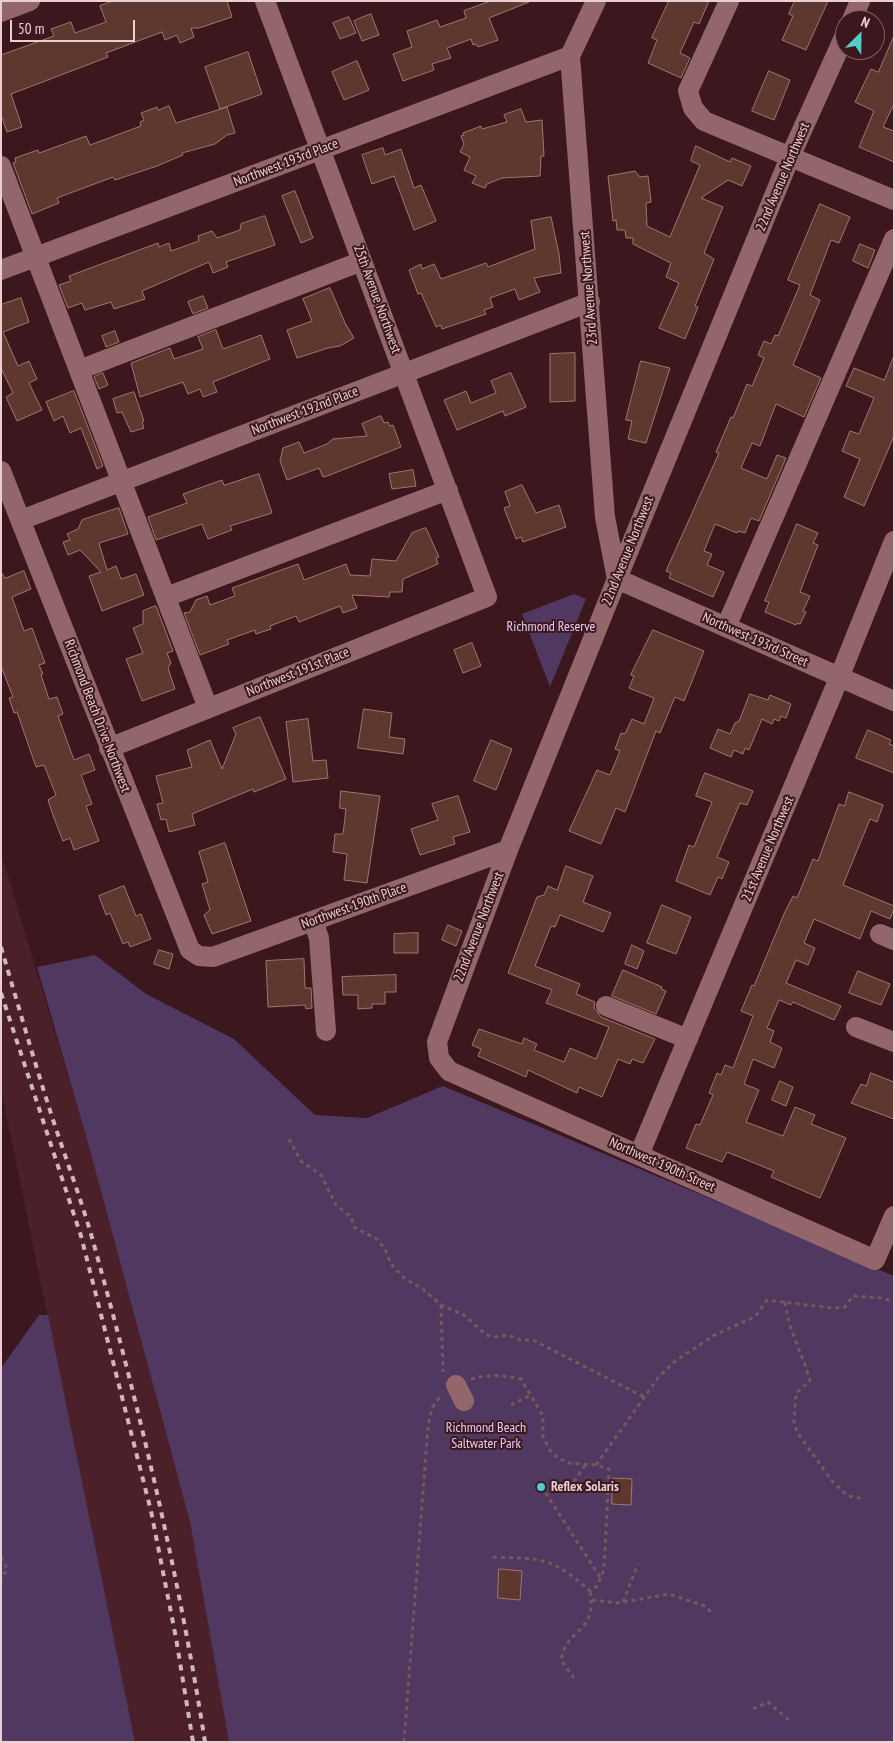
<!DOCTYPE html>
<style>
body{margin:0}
#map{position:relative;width:895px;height:1743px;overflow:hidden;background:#3c171d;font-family:"PT Sans Narrow",sans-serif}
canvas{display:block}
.frame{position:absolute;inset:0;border:2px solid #ead0d2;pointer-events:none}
.north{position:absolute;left:835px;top:10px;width:50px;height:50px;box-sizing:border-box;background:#3c171d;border:1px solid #826165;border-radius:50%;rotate:23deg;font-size:14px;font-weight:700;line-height:20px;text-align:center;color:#ead0d2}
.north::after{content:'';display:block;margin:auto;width:18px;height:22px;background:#53cdc9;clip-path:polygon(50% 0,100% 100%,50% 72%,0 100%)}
.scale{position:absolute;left:10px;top:20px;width:125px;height:22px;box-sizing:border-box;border:2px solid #ead0d2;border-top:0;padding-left:6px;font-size:15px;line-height:18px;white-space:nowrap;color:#ead0d2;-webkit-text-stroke:4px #3c171d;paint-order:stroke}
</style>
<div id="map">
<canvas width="895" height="1743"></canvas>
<div class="frame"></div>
<div class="north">N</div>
<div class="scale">50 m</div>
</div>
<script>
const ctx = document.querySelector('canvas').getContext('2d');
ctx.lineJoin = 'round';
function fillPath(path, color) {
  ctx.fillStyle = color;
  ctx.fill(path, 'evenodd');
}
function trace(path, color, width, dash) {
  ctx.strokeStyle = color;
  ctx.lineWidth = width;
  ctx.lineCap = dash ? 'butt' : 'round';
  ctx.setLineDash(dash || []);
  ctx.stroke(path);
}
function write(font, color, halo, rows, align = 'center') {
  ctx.font = font + ' "PT Sans Narrow",sans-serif';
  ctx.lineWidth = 4;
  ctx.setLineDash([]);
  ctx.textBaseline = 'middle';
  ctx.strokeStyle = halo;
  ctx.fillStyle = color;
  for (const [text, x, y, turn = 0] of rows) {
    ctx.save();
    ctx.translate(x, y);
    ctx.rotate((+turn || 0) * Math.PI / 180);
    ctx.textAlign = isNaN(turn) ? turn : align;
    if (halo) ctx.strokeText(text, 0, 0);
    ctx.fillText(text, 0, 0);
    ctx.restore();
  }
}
fillPath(new Path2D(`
 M 1,853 L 88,1143 L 190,1522 L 229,1742 L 135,1742 L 1,1089 Z`), '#4c2028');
fillPath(new Path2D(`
 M 574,594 L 586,599 L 550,687 L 522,614 Z
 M 95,955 L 146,994 L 234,1039 L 315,1115 L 367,1118 L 443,1086 L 894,1276 L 894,1742 L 229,1742 L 190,1522 L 88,1143 L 37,967 Z
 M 39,1315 L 48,1315 L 135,1742 L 1,1742 L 1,1368 Z`), '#503860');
const building = new Path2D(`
 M 113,1 L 227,1 L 232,17 L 199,28 L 191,28 L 194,37 L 180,43 L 177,35 L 165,40 L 162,32 L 106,53 L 108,57 L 11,94 L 22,127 L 7,132 L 1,115 L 1,55 L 54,36 L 51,29 L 71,22 L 75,33 L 106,22 L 100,6 Z
 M 491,1 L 529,2 L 489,18 L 498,40 L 478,47 L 476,44 L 473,45 L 471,39 L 447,48 L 451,58 L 432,64 L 434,70 L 403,81 L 393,54 L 412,47 L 407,31 L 437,20 L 440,27 L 466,18 L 464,11 Z
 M 669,1 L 709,1 L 699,24 L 694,22 L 680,53 L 690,58 L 681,78 L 648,63 L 657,40 L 652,38 Z
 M 795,1 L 828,1 L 806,50 L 782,40 L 793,16 L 789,14 Z
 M 371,14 L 379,35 L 362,41 L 354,21 Z
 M 349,17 L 356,33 L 340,39 L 333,23 Z
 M 894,36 L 894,104 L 883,127 L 894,131 L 894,162 L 859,147 L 874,111 L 855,102 L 871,69 L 878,72 Z
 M 248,52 L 262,94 L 220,109 L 205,67 Z
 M 357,61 L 369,90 L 344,100 L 332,72 Z
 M 769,71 L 790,80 L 774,120 L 752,111 Z
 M 169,106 L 176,123 L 227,107 L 235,133 L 227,135 L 215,144 L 182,153 L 183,155 L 157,166 L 115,180 L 113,177 L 57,198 L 59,203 L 32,214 L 13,163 L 16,162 L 15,158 L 38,150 L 39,153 L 86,136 L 90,145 L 141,126 L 140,122 L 144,120 L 141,113 L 157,107 L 158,110 Z
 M 521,109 L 526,122 L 542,120 L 544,156 L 541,156 L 540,176 L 502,178 L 487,184 L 485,188 L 472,183 L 476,176 L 464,170 L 470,157 L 460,152 L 464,144 L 461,136 L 464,135 L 463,133 L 481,126 L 482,129 L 507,122 L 504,115 Z
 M 696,146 L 730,162 L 732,158 L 751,166 L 742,186 L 728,180 L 701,198 L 723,207 L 704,253 L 714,259 L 695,306 L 698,307 L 685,339 L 659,328 L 679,283 L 666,277 L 671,263 L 633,244 L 633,238 L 626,238 L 625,230 L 617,230 L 616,220 L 613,221 L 608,176 L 635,171 L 640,177 L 648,176 L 651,202 L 646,203 L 647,226 L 670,237 L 700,165 L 691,161 Z
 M 383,148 L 385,155 L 401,149 L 414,188 L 421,185 L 436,221 L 414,230 L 394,176 L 372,184 L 362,155 Z
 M 295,191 L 313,238 L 301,243 L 282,196 Z
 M 820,204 L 850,217 L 839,243 L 831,240 L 810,295 L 820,300 L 793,365 L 821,378 L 804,417 L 776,404 L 760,446 L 752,443 L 741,468 L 767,479 L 777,455 L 786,458 L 759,521 L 751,518 L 745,533 L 738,531 L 737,533 L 715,524 L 704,551 L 712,554 L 707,565 L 724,572 L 713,597 L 669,578 L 671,573 L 666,571 L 719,453 L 716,452 L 731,417 L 733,418 L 747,384 L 752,386 L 764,358 L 758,355 L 764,341 L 771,344 L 775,335 L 778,336 L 800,285 L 788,280 Z
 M 265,216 L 275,245 L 226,262 L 228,267 L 213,273 L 209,262 L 142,291 L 145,299 L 114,309 L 111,302 L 85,310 L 82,303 L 68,308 L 59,285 L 71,281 L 69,276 L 158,243 L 159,247 L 169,243 L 171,251 L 199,241 L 198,236 L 212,231 L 217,238 L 240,230 L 241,224 Z
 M 551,217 L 559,254 L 561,273 L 534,278 L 540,292 L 519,300 L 515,289 L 490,298 L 493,307 L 484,310 L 486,314 L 442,329 L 441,325 L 436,327 L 421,293 L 418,294 L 409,270 L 421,264 L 422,269 L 434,264 L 441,279 L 486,263 L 488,267 L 535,249 L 531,221 Z
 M 860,244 L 875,250 L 868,268 L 853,261 Z
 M 330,288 L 345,323 L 354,338 L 340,346 L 328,348 L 297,358 L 287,330 L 312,321 L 303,299 Z
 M 203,296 L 208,308 L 193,314 L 188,302 Z
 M 21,298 L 29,322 L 3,332 L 18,366 L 29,361 L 37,379 L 29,383 L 42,410 L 17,421 L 6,397 L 13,393 L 1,368 L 1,305 Z
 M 216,330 L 223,349 L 261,335 L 270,359 L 213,382 L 217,392 L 203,397 L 200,389 L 188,394 L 183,382 L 140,397 L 131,363 L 170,348 L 174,359 L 203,349 L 198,337 Z
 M 115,331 L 119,342 L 106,347 L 102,336 Z
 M 575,353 L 575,401 L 550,402 L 550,354 Z
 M 894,356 L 894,436 L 864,506 L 844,497 L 860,459 L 842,451 L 850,431 L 859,434 L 874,398 L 846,386 L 854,368 L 884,380 Z
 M 641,361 L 670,368 L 646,443 L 628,439 L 632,421 L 626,420 Z
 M 103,373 L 108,385 L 99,389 L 94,377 Z
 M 511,373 L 526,407 L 505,416 L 503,411 L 457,430 L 444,400 L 466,391 L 471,403 L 496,393 L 491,381 Z
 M 74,391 L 103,466 L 97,469 L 81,428 L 70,433 L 63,416 L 54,421 L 46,402 Z
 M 134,392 L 144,421 L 142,422 L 144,428 L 131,432 L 122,412 L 117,413 L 113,399 Z
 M 381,416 L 384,423 L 388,422 L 390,426 L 393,425 L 401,447 L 327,476 L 323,477 L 319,468 L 287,480 L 280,461 L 283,448 L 299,442 L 304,453 L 327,444 L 333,439 L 367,436 L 362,424 Z
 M 413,470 L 416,486 L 392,489 L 389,474 Z
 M 259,474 L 272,513 L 230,526 L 232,530 L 208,539 L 202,524 L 156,540 L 148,517 L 187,503 L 183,494 L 222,480 L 224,485 Z
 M 522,485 L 536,513 L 559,505 L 566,527 L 523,542 L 521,537 L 516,539 L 504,508 L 510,506 L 505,492 Z
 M 119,508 L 128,534 L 99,543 L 107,570 L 116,566 L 121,579 L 136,574 L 144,595 L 102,611 L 89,576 L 101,572 L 80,550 L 68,555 L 63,542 L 70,540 L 67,534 L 78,529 L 82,520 Z
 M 797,524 L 818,533 L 813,543 L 818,545 L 800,592 L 810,596 L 803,611 L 806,612 L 800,624 L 797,623 L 796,625 L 765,612 L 769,602 L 765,601 Z
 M 426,528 L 439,557 L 436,558 L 438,564 L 403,579 L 402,592 L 390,592 L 389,597 L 352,595 L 357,608 L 343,613 L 340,606 L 299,622 L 296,616 L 270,626 L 271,629 L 256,634 L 255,630 L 227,640 L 229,644 L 200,655 L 184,613 L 190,612 L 196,600 L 207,596 L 210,605 L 235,596 L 232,588 L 298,564 L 304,580 L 346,564 L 350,575 L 370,576 L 372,559 L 396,561 L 412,533 Z
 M 24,571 L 31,589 L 12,597 L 24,631 L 32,628 L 45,663 L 39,665 L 43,674 L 41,675 L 49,699 L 57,697 L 63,714 L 58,716 L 74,760 L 89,754 L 95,770 L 81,775 L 92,804 L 86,806 L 99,841 L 74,850 L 70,838 L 63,841 L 54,818 L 48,800 L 56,795 L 44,765 L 36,767 L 17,712 L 14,713 L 9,698 L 13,697 L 1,666 L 1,572 L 5,578 Z
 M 156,606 L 173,651 L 167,653 L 171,663 L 168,668 L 175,689 L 142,701 L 126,659 L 143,653 L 133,628 L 143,624 L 143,611 Z
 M 653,630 L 704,651 L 684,701 L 675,697 L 660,733 L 656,731 L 625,812 L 616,808 L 601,844 L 569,831 L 597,770 L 610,775 L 620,751 L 615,749 L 621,733 L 625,734 L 632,719 L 644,724 L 654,698 L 629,688 L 634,676 L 631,675 Z
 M 472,643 L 481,666 L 463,673 L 454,650 Z
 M 750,694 L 768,700 L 770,695 L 791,704 L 786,718 L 781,716 L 779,721 L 774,719 L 772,724 L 762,719 L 749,750 L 745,748 L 743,754 L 734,750 L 731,757 L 710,748 L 718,729 L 730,734 L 735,723 L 739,721 Z
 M 364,709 L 392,713 L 389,737 L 405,739 L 403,754 L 358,748 Z
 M 260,717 L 286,779 L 254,792 L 253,789 L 192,814 L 195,825 L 169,832 L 166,819 L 161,820 L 157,804 L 163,803 L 156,776 L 192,767 L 187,750 L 210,740 L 222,769 L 236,734 L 233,728 Z
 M 308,719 L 313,761 L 326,760 L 328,778 L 293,782 L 286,722 Z
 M 868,730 L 891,740 L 889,744 L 894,746 L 894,773 L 856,758 Z
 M 491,740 L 512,749 L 496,790 L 474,781 Z
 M 705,773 L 753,791 L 747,805 L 740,803 L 717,857 L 729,862 L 722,879 L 718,877 L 710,895 L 676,881 L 689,845 L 694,847 L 712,802 L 696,796 Z
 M 341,791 L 380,796 L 367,883 L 344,880 L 347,854 L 333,852 L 335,834 L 343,834 L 346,809 L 340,808 Z
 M 849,792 L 883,805 L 877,822 L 870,819 L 843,885 L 894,906 L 894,909 L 890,919 L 871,911 L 860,939 L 814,919 L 804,943 L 815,948 L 808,965 L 796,960 L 786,983 L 841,1006 L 834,1020 L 793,1002 L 791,1005 L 779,1000 L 767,1028 L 774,1031 L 770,1042 L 782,1048 L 774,1068 L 753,1059 L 744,1084 L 759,1090 L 746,1122 L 783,1136 L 795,1107 L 815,1115 L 811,1124 L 846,1138 L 820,1198 L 771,1177 L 774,1171 L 727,1152 L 722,1162 L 686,1148 L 696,1124 L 700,1125 L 713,1095 L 709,1093 L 717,1073 L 721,1075 L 725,1065 L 733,1068 L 753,1016 L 741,1011 L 752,985 L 754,986 L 784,914 L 793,896 L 797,898 L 813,859 L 818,861 L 839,804 L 844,806 Z
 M 458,796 L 470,832 L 453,837 L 455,844 L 420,855 L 411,829 L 438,820 L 432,804 Z
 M 225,843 L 251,921 L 212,934 L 204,915 L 210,910 L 202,884 L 208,882 L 199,852 Z
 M 566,866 L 593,876 L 583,902 L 611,913 L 603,932 L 560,915 L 555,927 L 551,926 L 535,966 L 580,984 L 576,994 L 595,1002 L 594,1008 L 601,1017 L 655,1039 L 643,1063 L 632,1059 L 630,1064 L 618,1059 L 602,1097 L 579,1087 L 577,1093 L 528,1070 L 526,1077 L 478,1056 L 481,1049 L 472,1045 L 479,1029 L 522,1044 L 524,1038 L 537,1044 L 534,1050 L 564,1062 L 570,1048 L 596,1059 L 609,1027 L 546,1003 L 552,990 L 508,973 L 537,897 L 544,895 L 548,886 L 557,890 Z
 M 124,886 L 136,916 L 141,914 L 151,939 L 130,947 L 128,942 L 123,944 L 110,913 L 106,915 L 99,896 Z
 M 662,905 L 691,917 L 676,954 L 647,943 Z
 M 448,925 L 462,931 L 456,946 L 442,940 Z
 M 418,933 L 418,953 L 394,953 L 394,934 Z
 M 632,945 L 644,951 L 637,969 L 625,964 Z
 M 159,950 L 173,954 L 169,969 L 154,964 Z
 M 304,959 L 305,988 L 311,988 L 312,1008 L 306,1009 L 305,1005 L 268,1007 L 266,961 Z
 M 623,970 L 662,987 L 661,989 L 666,991 L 656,1014 L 612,996 Z
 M 858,971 L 890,984 L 881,1005 L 849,993 Z
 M 396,975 L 396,992 L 385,992 L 385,1004 L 372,1004 L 372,1008 L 358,1009 L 358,995 L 343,995 L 342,977 Z
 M 871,1073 L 894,1082 L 894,1119 L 851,1103 L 861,1084 L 866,1086 Z
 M 780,1081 L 793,1087 L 786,1106 L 772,1100 Z
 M 613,1478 L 632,1479 L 631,1505 L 612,1504 Z
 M 499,1569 L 522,1571 L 520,1600 L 498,1598 Z`);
fillPath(building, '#5e372f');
trace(building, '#a2766d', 1);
trace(new Path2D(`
 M 289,1139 L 301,1161 L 321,1175 L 336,1205 L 351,1217 L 354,1227 L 377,1239 L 385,1249 L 391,1264 L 405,1279 L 423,1289 L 441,1305 L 464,1315 L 486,1335 L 495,1337 L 508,1335 L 520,1340 L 533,1340 L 644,1397
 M 785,1302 C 788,1330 803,1354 810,1381 L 796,1393 L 794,1422 L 797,1432 L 832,1481 L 848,1496 L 865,1499
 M 441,1305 L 443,1372
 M 471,1379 C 489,1374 503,1375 521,1379 L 543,1416 L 543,1437 L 552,1454 L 567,1463 L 596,1465 L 609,1469 L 604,1570 L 597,1586 L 590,1591 C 550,1555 541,1559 489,1557
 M 511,1405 L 531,1395
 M 585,1465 L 575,1480 L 543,1489 L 600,1577
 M 596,1465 L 658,1378 L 675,1361 L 713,1336 L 756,1316 L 767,1300 L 833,1308 L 845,1307 L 853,1296 L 880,1298 L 894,1301
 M 1,1557 L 7,1569 L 1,1580
 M 592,1600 L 618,1603 L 669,1594 L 705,1606 L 713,1614
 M 623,1602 L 638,1564
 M 574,1678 L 561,1660 C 567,1626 597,1635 590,1591
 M 753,1709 L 768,1702 L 791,1722
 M 404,1742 L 428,1426 L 432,1408 L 442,1394`), '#78565b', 3, [4, 4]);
trace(new Path2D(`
 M 596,1 L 570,56 L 605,517 L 617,579 L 894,701
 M 729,1 L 688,91 L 693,108 L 704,121 L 894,200
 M 1,12 L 30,1
 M 852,20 L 860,1
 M 845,35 L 790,157 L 617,579 L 508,850 L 437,1042 L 439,1058 L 449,1071 L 875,1260 L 894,1216
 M 1,166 L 208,708
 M 1,270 L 570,56
 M 79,370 L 362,261
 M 1,471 L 190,950 L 199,956 L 213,957 L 508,850
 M 21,520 L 590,302
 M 166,597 L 448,490
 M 726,627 L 894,239
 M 109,748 L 487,597 L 265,1
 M 313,921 L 319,938 L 326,1031
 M 880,934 L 894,940
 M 606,1006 L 688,1039
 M 856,1027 L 894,1042
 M 639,1155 L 839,678 L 894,541
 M 456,1385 L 464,1401`), '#93666b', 20);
trace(new Path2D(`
 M 1,947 C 16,998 31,1050 47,1101 C 61,1146 78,1190 91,1234 C 138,1402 178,1570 205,1742
 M 1,993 L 81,1236 L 151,1511 L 176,1638 L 193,1742`), '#d2b7b9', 4, [6, 6]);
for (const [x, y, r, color] of [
 [541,1487,5,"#53cdc9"]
]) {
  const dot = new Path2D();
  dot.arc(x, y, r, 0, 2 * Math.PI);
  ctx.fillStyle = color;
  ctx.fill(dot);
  trace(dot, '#3c171d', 2);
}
write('14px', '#ead0d2', '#3c171d', [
 ["Northwest 193rd Place",286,163,-21],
 ["22nd Avenue Northwest",783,177,-67],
 ["23rd Avenue Northwest",589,288,-94],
 ["25th Avenue Northwest",377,299,70],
 ["Northwest 192nd Place",305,411,-21],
 ["22nd Avenue Northwest",628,551,-68],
 ["Northwest 193rd Street",755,640,24],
 ["Northwest 191st Place",298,672,-22],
 ["Richmond Beach Drive Northwest",97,716,69],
 ["21st Avenue Northwest",768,849,-67],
 ["Northwest 190th Place",354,906,-20],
 ["22nd Avenue Northwest",479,927,-69],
 ["Northwest 190th Street",662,1165,24]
]);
write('14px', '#e3cdf2', '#3c171d', [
 ["Richmond Reserve",551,627],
 ["Richmond Beach",486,1428],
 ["Saltwater Park",486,1444]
]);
write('bold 14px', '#ead0d2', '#3c171d', [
 ["Reflex Solaris",551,1487]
], 'left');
</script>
